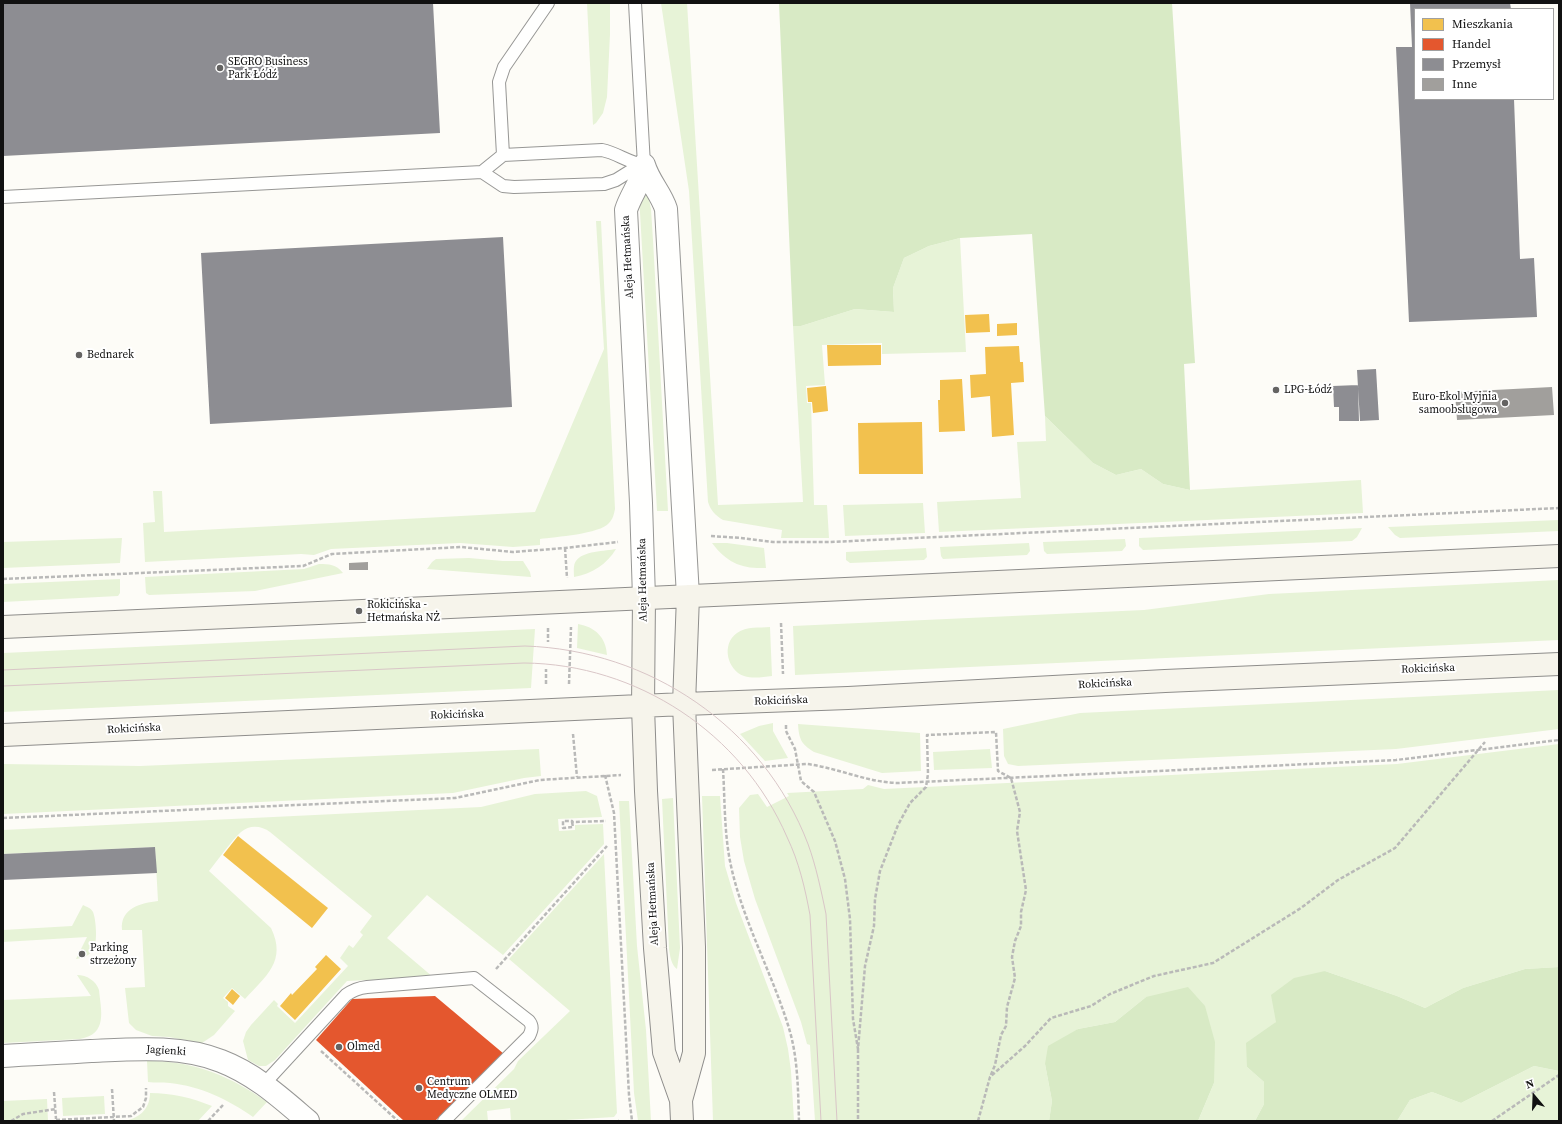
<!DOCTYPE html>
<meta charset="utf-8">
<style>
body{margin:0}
#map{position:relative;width:1562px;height:1124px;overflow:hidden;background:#fdfcf7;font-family:"Source Serif 4",serif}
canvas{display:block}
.frame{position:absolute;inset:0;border:4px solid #111;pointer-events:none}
.legend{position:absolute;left:1414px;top:8px;width:140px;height:92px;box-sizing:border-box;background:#fff;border:1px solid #a0a0a0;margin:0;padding:5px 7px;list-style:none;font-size:12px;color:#111}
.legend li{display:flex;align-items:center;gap:8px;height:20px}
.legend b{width:20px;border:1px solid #a0a0a0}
.north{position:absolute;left:1514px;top:1076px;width:40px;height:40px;-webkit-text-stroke:3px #fff;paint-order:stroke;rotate:341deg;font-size:11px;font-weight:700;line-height:16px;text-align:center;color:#111}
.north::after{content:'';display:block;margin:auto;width:14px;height:18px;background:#111;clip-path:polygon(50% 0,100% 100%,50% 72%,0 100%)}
</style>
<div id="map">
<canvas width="1562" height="1124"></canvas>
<div class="frame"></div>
<ul class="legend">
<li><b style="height:11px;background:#f2c14e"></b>Mieszkania</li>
<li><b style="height:11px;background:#e4572e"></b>Handel</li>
<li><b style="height:11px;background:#8d8d92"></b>Przemysł</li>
<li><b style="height:11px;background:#a19f9c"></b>Inne</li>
</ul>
<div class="north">N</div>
</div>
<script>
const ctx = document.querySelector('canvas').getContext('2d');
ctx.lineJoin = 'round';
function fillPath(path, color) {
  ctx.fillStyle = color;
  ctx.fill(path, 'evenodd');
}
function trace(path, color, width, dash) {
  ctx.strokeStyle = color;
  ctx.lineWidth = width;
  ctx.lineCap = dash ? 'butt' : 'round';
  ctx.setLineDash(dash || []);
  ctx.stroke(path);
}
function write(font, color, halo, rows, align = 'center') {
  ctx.font = font + ' "Source Serif 4",serif';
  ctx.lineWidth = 4;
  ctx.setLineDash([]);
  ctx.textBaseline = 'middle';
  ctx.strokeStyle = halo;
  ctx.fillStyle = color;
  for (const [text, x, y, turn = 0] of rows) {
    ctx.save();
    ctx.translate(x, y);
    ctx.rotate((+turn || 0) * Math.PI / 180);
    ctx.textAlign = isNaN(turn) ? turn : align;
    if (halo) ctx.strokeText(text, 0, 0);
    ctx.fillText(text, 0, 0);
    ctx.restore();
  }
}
fillPath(new Path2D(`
 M 587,3 L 610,3 L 610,34 L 607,97 L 603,113 L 596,123 L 593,125 Z
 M 661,3 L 687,3 L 718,505 L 803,502 L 793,326 L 801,326 L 855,309 L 894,312 L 893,288 L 904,258 L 929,246 L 960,238 L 966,352 L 882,354 L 882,343 L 822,345 L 825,385 L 806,386 L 807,403 L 811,403 L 814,505 L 827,505 L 829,538 L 781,538 L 782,530 L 723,520 C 715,515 711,511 708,502 L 689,191 Z
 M 647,190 L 651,209 L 653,240 L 668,511 L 657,511 L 639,195 Z
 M 596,221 L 601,221 L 615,509 C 614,514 613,519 609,523 C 600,534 555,537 540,539 L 540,545 L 513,547 L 460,543 L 331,549 L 314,555 L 301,554 L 145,562 L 143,523 L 155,522 L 153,491 L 162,491 L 164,532 L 535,512 L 604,349 Z
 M 1045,416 L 1093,463 L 1116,475 L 1141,469 L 1163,484 L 1190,490 L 1361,480 L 1363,513 L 939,532 L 937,502 L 1021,498 L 1017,442 L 1046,441 Z
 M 923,503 L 925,533 L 845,536 L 843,505 Z
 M 1559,520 L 1559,531 L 1400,538 L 1395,535 L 1388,527 Z
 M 1362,528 L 1357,537 L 1352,541 L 1143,550 L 1139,546 L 1139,538 Z
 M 122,538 L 120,563 L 3,568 L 3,542 Z
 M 1125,539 L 1126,546 L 1122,551 L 1047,554 L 1044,551 L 1043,542 Z
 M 712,543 L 727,543 L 764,548 L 766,568 C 742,569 727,563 712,543 Z
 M 1029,543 L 1030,551 L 1027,555 L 943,559 L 941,556 L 940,547 Z
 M 926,548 L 927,557 L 924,560 L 850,563 L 846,560 L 846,552 Z
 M 616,549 C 607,564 592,574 574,577 C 574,571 573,565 576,561 C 582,551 606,551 616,549 Z
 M 469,558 L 503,561 L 523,561 L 530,572 L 531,577 L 427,569 L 432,562 L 436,559 Z
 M 319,564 C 329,564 336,564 343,573 L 255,591 L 149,595 L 146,593 L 145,577 L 304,569 Z
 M 120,579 L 120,593 L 118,596 L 3,602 L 3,584 Z
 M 1559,580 L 1559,640 L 795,675 L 793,626 L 1144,610 L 1269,594 Z
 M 578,624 C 595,627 606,637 607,655 L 577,648 Z
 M 770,627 L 772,676 C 763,677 753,679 744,676 C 727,670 721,644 737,633 C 747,626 759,628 770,627 Z
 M 535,629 L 531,688 L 3,712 L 3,653 Z
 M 1559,690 L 1559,729 L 1396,749 L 1018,766 L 1008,764 L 1004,756 L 1003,729 L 1080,713 Z
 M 773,723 L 773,731 L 788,758 L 765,761 L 740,734 L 759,726 Z
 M 798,724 L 920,733 L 921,771 L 882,773 L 814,752 C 801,744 799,739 798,724 Z
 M 1559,744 L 1559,967 L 1525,969 L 1463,988 L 1425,1008 L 1397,996 L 1325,971 L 1276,1022 L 1247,1067 L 1264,1082 L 1264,1104 L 1255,1121 L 1198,1121 L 1214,1083 L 1146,997 L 1115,1022 L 1078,1029 L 1045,1064 L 1052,1101 L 1049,1121 L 815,1121 L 810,1045 L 807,1044 L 801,1022 L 755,899 L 744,861 L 740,837 L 739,808 L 750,795 L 758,794 L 767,807 L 789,796 L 787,793 L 863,789 L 868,785 L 884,789 L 1397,764 Z
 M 539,749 L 541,776 L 524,778 L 453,793 L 3,814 L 3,764 L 140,766 Z
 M 990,749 L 992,768 L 934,770 L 933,752 Z
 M 586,791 L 597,796 L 602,817 L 558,819 L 559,831 L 575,830 L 575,825 L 603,824 L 604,844 L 503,955 L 427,895 L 387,938 L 433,977 L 347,981 L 275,1060 L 266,1066 L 259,1066 L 248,1060 L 243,1041 L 246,1032 L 251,1025 L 274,1000 L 278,1004 L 277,1006 L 295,1023 L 348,966 L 340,958 L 349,945 L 353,948 L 363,935 L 360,932 L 372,916 L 270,832 C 262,826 250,824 241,832 C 231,841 218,860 209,871 L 271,928 C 287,961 266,976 245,999 L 232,988 L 223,998 L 228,1002 L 228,1006 L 235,1011 L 214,1035 L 202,1043 L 169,1037 L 152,1036 L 136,1030 L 129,1023 L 125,988 L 145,987 L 142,930 L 122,930 C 120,908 141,903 158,901 L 155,847 L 3,854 L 3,830 L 481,807 L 535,794 Z
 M 702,796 L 720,796 L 725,866 L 736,903 L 783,1027 L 788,1049 L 791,1071 L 794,1121 L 713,1121 Z
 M 673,798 L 680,948 L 677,969 C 671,965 670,955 669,949 L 662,799 Z
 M 619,801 L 629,801 L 637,946 L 646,1030 L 651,1121 L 638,1121 L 634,1093 Z
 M 604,854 L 617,1113 L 614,1117 L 549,1121 L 511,1121 L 510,1108 L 487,1111 L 488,1121 L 461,1121 L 514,1069 L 518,1061 L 570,1011 L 509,959 Z
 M 83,905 C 87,907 91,908 93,912 C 96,919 98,944 93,950 C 89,956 83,958 76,959 L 87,937 L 3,942 L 3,930 L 72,926 Z
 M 77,975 C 87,975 96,981 99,990 C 101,1011 108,1034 80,1039 L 3,1043 L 3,1000 L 91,996 Z
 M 147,1061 C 191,1060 231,1076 267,1102 L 253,1117 C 229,1100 200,1086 170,1083 C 162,1082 155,1083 148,1082 Z
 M 1534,1066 L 1559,1071 L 1559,1121 L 1397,1121 L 1410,1100 L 1432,1092 L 1461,1103 Z
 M 150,1093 C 172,1093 192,1098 212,1106 L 198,1121 L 123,1121 C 138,1119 150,1110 150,1093 Z
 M 104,1096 L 105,1114 L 63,1116 L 62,1098 Z
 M 47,1099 L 48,1121 L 3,1121 L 3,1101 Z`), '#e7f3d7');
fillPath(new Path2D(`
 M 779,3 L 1172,3 L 1195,363 L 1184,364 L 1190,490 L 1163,484 L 1141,469 L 1116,475 L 1093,463 L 1045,416 L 1032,234 L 960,238 L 929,246 L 904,258 L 893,288 L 894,312 L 855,309 L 801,326 L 793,326 Z
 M 1559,967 L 1559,1071 L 1534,1066 L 1461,1103 L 1432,1092 L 1410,1100 L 1397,1121 L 1255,1121 L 1264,1104 L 1264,1082 L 1247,1067 L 1246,1043 L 1276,1022 L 1271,995 L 1294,978 L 1325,971 L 1397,996 L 1425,1008 L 1463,988 L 1525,969 Z
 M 1188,987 L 1205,1006 L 1215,1042 L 1214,1083 L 1198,1121 L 1049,1121 L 1052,1101 L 1045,1064 L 1048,1046 L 1078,1029 L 1115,1022 L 1146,997 Z`), '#d8eac5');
fillPath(new Path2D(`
 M 989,314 L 990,332 L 966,333 L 965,315 Z
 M 1017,323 L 1017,335 L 997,336 L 997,324 Z
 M 827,345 L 881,345 L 881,365 L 828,366 Z
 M 1019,346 L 1020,362 L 1023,362 L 1024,382 L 1011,383 L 1014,435 L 992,437 L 990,396 L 971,398 L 970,375 L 986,374 L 985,347 Z
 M 962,379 L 965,431 L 939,432 L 938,400 L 940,400 L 940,380 Z
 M 826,386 L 828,411 L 813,413 L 812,402 L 808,402 L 807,388 Z
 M 922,422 L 923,474 L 859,474 L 858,423 Z
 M 238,836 L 328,908 L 312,928 L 223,855 Z
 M 326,955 L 341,969 L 295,1020 L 280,1006 L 291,993 L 292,995 L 317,969 L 315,967 Z
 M 232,989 L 240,996 L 233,1005 L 225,998 Z`), '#f2c14e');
fillPath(new Path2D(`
 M 435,996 L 504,1054 L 435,1121 L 404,1121 L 316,1040 L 352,999 Z`), '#e4572e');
fillPath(new Path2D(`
 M 3,3 L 433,3 L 440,133 L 3,156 Z
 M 1410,3 L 1510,3 L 1511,9 L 1415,9 L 1415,99 L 1514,99 L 1520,259 L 1534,258 L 1537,317 L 1409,322 L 1396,47 L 1412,47 Z
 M 503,237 L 512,407 L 210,424 L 201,253 Z
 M 1376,369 L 1379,420 L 1360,421 L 1357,370 Z
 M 1358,385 L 1359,421 L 1339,421 L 1339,407 L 1334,407 L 1333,386 Z
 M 155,847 L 157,873 L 3,880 L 3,854 Z`), '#8d8d92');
fillPath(new Path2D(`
 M 1552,387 L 1554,415 L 1457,420 L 1455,392 Z
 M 368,562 L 368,570 L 349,570 L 349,563 Z`), '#a19f9c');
const lane = new Path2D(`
 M 548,3 L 504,67 L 499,82 L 503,155 L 602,150 C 617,153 629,163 644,165
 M 635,3 L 644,165
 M 482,172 L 503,155
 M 3,197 L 482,172 L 503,186 L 514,187 L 604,184 L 616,180 L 632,170 L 644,165
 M 264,1084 L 346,995 C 353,990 358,988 367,987 L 474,978 L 529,1021 C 533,1026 532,1030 529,1036 L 444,1121`);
const street = new Path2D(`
 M 644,165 C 642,182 631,194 626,210 L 641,503 L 644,598
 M 644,165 C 649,182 661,193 666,209 L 688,596
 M 3,1056 C 32,1054 62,1053 91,1051 C 134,1049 181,1045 221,1061 C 255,1074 281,1098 308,1121`);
const secondary = new Path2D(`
 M 644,598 L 643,707 L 646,791 L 655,948 L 664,1052 L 681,1100 L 682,1121
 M 3,627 C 313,613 623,600 933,585 C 1142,575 1351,566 1559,556
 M 3,735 L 684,704 L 848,698 L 1165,681 L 1559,664
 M 681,1100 L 694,1053 L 694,947 L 684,704 L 688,596`);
trace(lane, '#979795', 14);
trace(street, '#979795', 24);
trace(secondary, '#8e8d8b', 24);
trace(new Path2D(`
 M 711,536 L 741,538 L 773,542 L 830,542 L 1559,508
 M 565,548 L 567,578
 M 3,579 L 303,566 L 332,554 L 461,547 L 513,552 L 565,548 L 618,542
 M 781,623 L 783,674
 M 548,628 L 548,642
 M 546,684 L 546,669
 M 569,684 L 571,627
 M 786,725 L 786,731 L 795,749 L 801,781 L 814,792 L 835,841 L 845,879 L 850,919 L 853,1019 L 858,1049 L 865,966 L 874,926 L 875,899 L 880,871 L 898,825 L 910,803 L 926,787 L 928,774 L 927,735 L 996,732 L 998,771 L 1011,778 L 1020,812 L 1017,831 L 1026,890 L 1021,912 L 1021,926 L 1015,941 L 1012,957 L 1015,978 L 1007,1007 L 1006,1026 L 1001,1035 L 995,1065 L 990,1077
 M 573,734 L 577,777
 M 723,769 C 725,801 724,834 731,866 C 743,921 771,971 788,1025 C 798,1056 798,1089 799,1121
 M 712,770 L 807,764 C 838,768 866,782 897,783 L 1396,760 L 1559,740
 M 605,775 L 614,813 L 629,1095 L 632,1121
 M 3,818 L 455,798 L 540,780 L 621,775
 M 572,822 L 573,827 L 563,828 L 563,821 L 572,821 L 572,822 L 606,821
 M 496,969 L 607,846
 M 858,1049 L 858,1121
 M 321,1051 L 398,1121
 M 112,1089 L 114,1121
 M 54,1092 L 56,1119
 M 56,1120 L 131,1116 L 143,1107 L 146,1098 L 146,1088
 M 11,1121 L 23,1114 L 56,1109
 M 208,1121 L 223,1105
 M 618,1121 L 619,1121
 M 978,1121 L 990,1077 L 1025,1046 L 1051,1018 L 1091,1006 L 1110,994 L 1154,976 L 1213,963 L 1301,908 L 1338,880 L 1395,848 L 1485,742
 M 1492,1121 L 1559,1075`), '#b9b9b8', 2.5, [4, 2]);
trace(lane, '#fffffe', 12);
trace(street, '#fffffe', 22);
trace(secondary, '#f6f4eb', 22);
trace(new Path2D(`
 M 3,670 L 525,646 C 649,650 763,726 808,844 C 816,866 821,890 826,914 L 837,1121
 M 3,686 L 524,663 C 637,664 742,733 787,837 C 799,862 805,888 810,915 L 821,1121`), '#d9c6c7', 1);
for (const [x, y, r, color] of [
 [220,68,4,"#646362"],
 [79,355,4,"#646362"],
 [1276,390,4,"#646362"],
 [1505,403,4,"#646362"],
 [359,611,4,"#646362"],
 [82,954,4,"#646362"],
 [339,1047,4,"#646362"],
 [419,1088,4,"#646362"]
]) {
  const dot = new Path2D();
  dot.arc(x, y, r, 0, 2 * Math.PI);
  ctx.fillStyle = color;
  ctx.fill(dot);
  trace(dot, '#fff', 1.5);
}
write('11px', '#111', '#fff', [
 ["SEGRO Business",228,62],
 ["Park Łódź",228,75],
 ["Bednarek",87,355],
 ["LPG-Łódź",1284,390],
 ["Euro-Ekol Myjnia",1497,397,"right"],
 ["samoobsługowa",1497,410,"right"],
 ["Rokicińska -",367,605],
 ["Hetmańska NŻ",367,618],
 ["Parking",90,948],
 ["strzeżony",90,961],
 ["Olmed",347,1047],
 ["Centrum",427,1082],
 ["Medyczne OLMED",427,1095]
], 'left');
write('11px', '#111', '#fff', [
 ["Aleja Hetmańska",628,257,-93],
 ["Aleja Hetmańska",643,580,-91],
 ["Rokicińska",1428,669,-2],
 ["Rokicińska",1105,684,-3],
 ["Rokicińska",781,701,-2],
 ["Rokicińska",457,715,-2],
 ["Rokicińska",134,729,-3],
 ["Aleja Hetmańska",653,904,-93],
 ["Jagienki",166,1051,4]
]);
</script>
